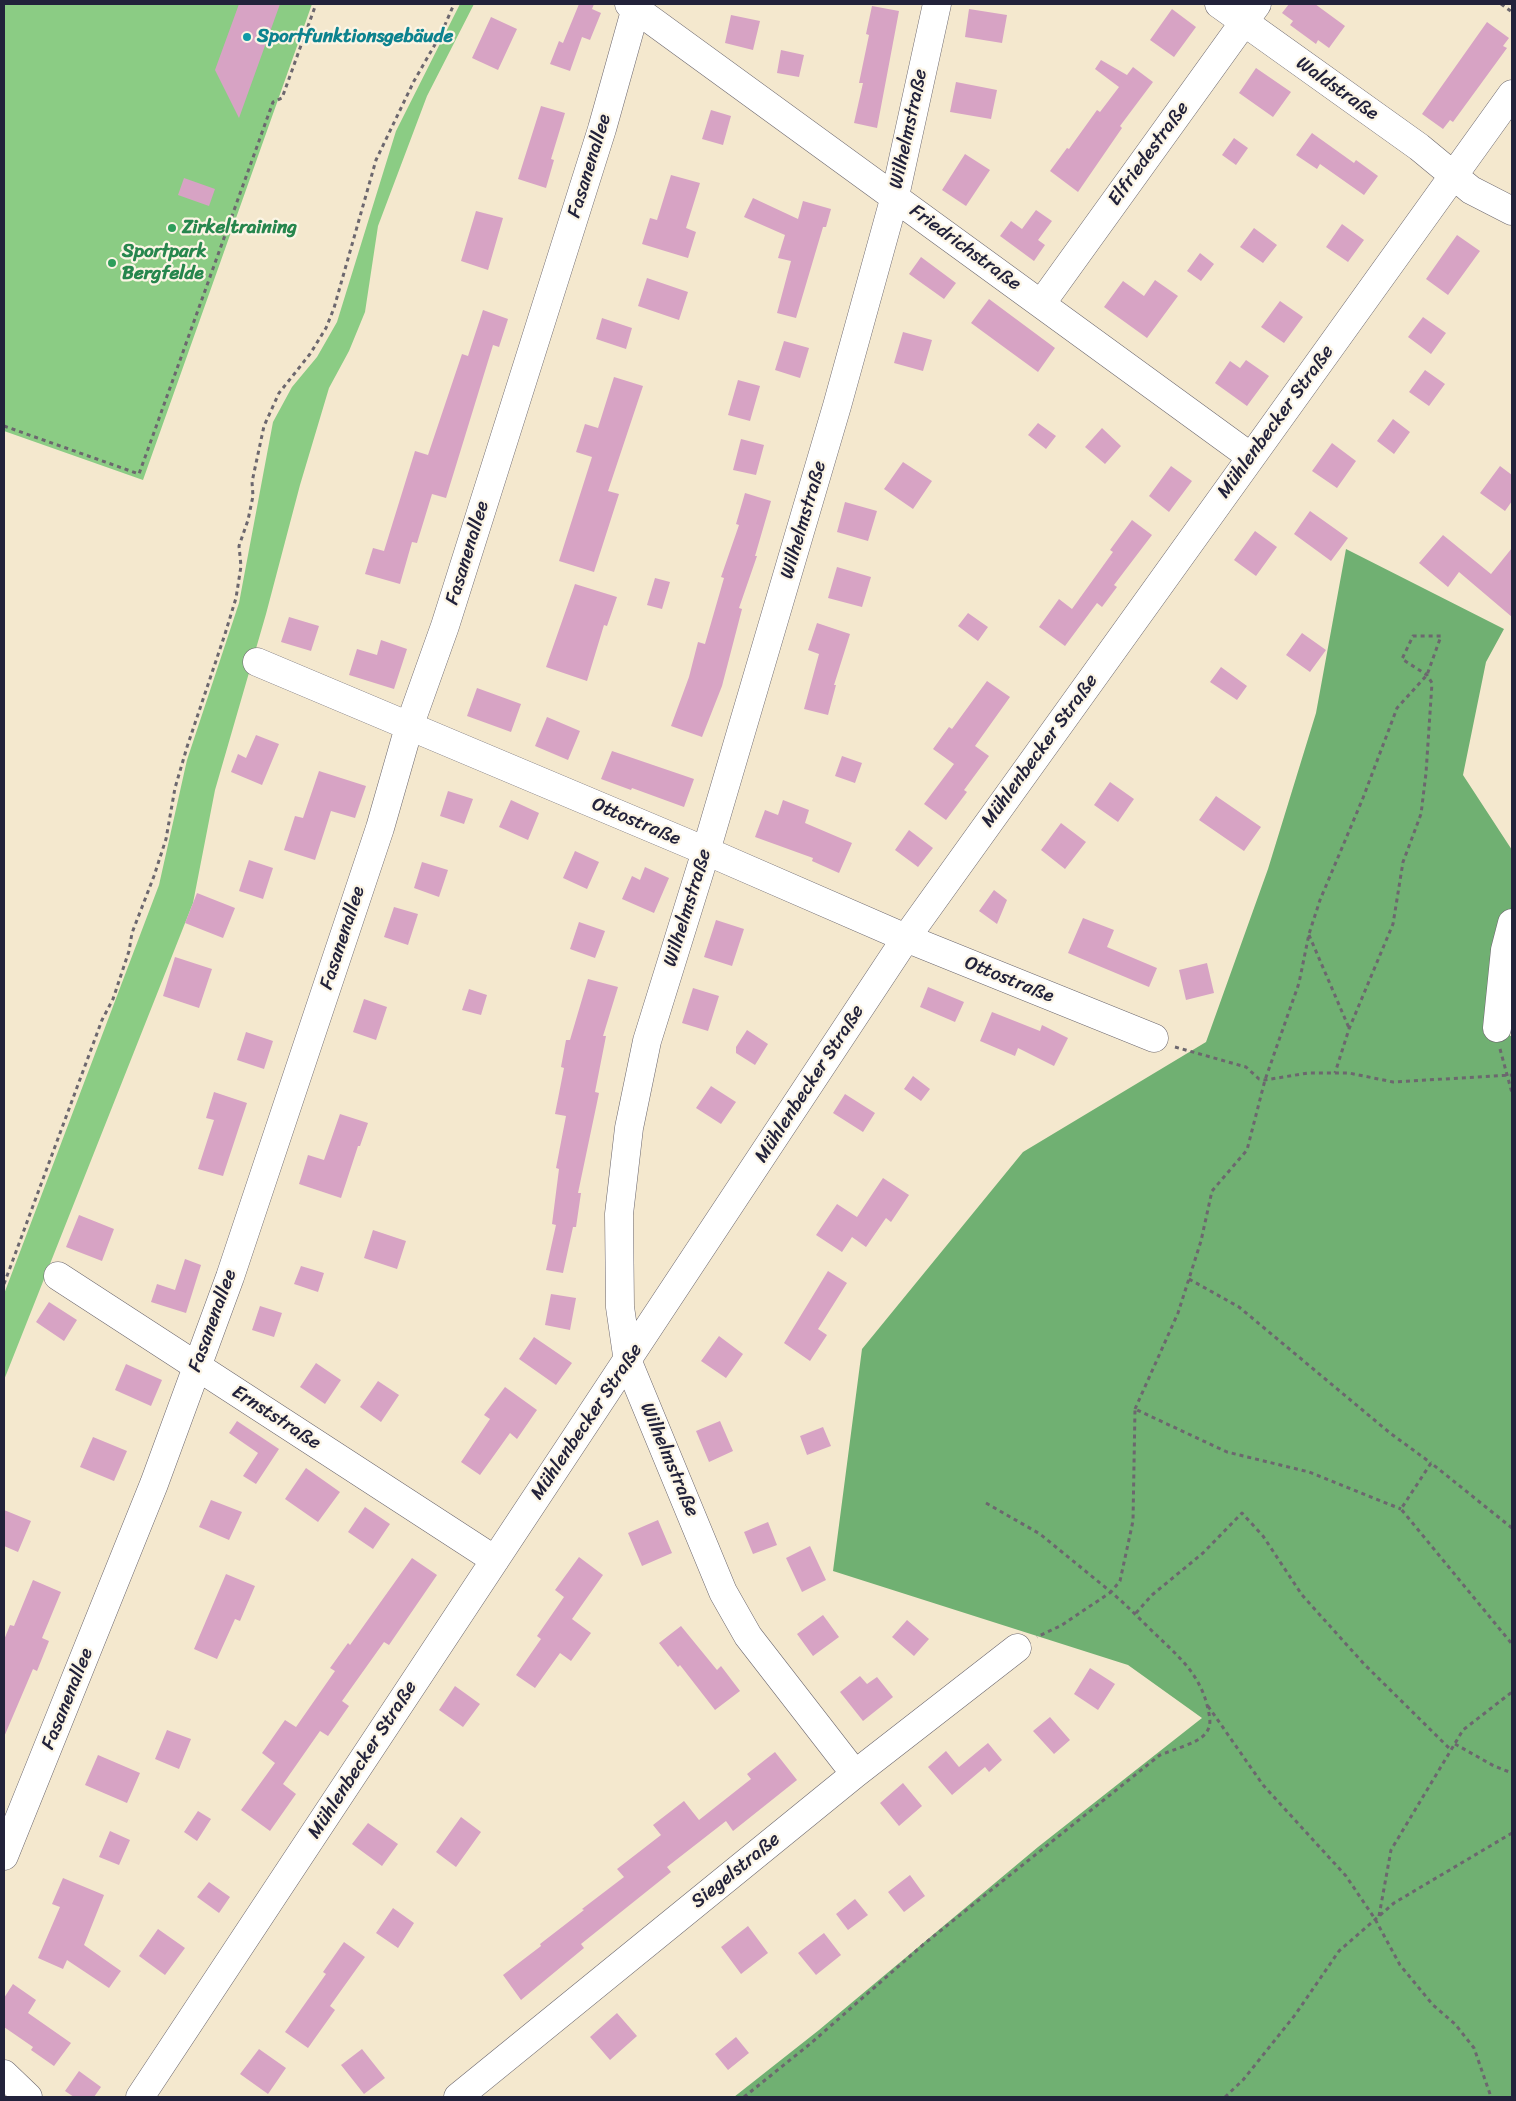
<!DOCTYPE html>
<meta charset="utf-8">
<style>
body{margin:0}
#map{position:relative;width:1516px;height:2101px;overflow:hidden;background:#f4e8ce;font-family:Sriracha,sans-serif}
canvas{display:block}
.frame{position:absolute;inset:0;border:5px solid #22223b;pointer-events:none}
</style>
<div id="map">
<canvas width="1516" height="2101"></canvas>
<div class="frame"></div>
</div>
<script>
const ctx = document.querySelector('canvas').getContext('2d');
ctx.lineJoin = 'round';
function fillPath(path, color) {
  ctx.fillStyle = color;
  ctx.fill(path, 'evenodd');
}
function trace(path, color, width, dash) {
  ctx.strokeStyle = color;
  ctx.lineWidth = width;
  ctx.lineCap = dash ? 'butt' : 'round';
  ctx.setLineDash(dash || []);
  ctx.stroke(path);
}
function write(font, color, halo, rows, align = 'center') {
  ctx.font = font + ' Sriracha,sans-serif';
  ctx.lineWidth = 4.5;
  ctx.setLineDash([]);
  ctx.textBaseline = 'middle';
  ctx.strokeStyle = halo;
  ctx.fillStyle = color;
  for (const [text, x, y, turn = 0] of rows) {
    ctx.save();
    ctx.translate(x, y);
    ctx.rotate((+turn || 0) * Math.PI / 180);
    ctx.textAlign = isNaN(turn) ? turn : align;
    if (halo) ctx.strokeText(text, 0, 0);
    ctx.fillText(text, 0, 0);
    ctx.restore();
  }
}
fillPath(new Path2D(`
 M 4,4 L 312,4 L 143,480 L 4,431 Z
 M 460,4 L 474,4 L 427,96 L 378,226 L 365,312 L 349,351 L 329,388 L 300,485 L 266,614 L 215,790 L 193,903 L 4,1380 L 4,1294 L 159,885 L 187,760 L 239,603 L 273,422 L 292,387 L 317,357 L 337,322 L 396,131 Z`), '#8bcc84');
fillPath(new Path2D(`
 M 1346,549 L 1504,629 L 1486,662 L 1463,775 L 1512,850 L 1512,1013 L 1510,1036 L 1512,1036 L 1512,2097 L 734,2097 L 819,2030 L 1038,1847 L 1202,1718 L 1128,1665 L 833,1571 L 862,1349 L 1023,1152 L 1206,1042 L 1268,869 L 1316,713 Z`), '#70b072');
fillPath(new Path2D(`
 M 239,4 L 280,4 L 239,118 L 215,70 Z
 M 579,4 L 594,4 L 592,9 L 601,13 L 590,40 L 582,37 L 570,71 L 550,64 L 559,41 L 563,43 Z
 M 1289,4 L 1315,4 L 1345,26 L 1329,48 L 1318,40 L 1316,44 L 1290,25 L 1293,21 L 1282,13 Z
 M 872,6 L 899,11 L 877,128 L 854,123 L 863,83 L 859,83 L 869,35 L 866,34 Z
 M 969,9 L 1007,15 L 1002,43 L 965,37 Z
 M 1172,9 L 1196,27 L 1174,57 L 1150,40 Z
 M 731,15 L 760,21 L 753,50 L 725,43 Z
 M 491,17 L 517,29 L 498,70 L 472,58 Z
 M 1487,22 L 1509,38 L 1503,46 L 1507,48 L 1453,122 L 1450,120 L 1443,129 L 1422,114 Z
 M 781,50 L 804,55 L 799,77 L 777,73 Z
 M 1101,60 L 1127,75 L 1133,67 L 1153,82 L 1120,126 L 1122,128 L 1078,192 L 1050,171 L 1067,148 L 1069,149 L 1097,110 L 1100,112 L 1119,87 L 1095,69 Z
 M 1256,68 L 1291,92 L 1273,117 L 1239,93 Z
 M 956,82 L 997,90 L 991,119 L 950,112 Z
 M 541,106 L 565,113 L 551,159 L 554,160 L 546,188 L 518,179 Z
 M 711,110 L 731,116 L 723,145 L 702,139 Z
 M 1312,133 L 1354,163 L 1356,160 L 1378,176 L 1364,195 L 1320,164 L 1317,169 L 1296,155 Z
 M 1234,138 L 1248,148 L 1236,165 L 1222,155 Z
 M 965,154 L 990,170 L 966,206 L 942,190 Z
 M 671,175 L 700,183 L 686,228 L 696,232 L 688,258 L 642,244 L 650,218 L 657,220 Z
 M 184,178 L 215,189 L 209,206 L 178,195 Z
 M 753,198 L 798,219 L 803,201 L 831,209 L 826,227 L 823,227 L 796,318 L 777,313 L 791,261 L 778,258 L 785,235 L 744,217 Z
 M 1036,210 L 1052,221 L 1038,240 L 1045,245 L 1034,261 L 1000,236 L 1011,221 L 1022,229 Z
 M 476,211 L 503,218 L 488,270 L 461,261 Z
 M 1342,224 L 1364,240 L 1348,262 L 1326,247 Z
 M 1254,228 L 1277,245 L 1263,263 L 1240,247 Z
 M 1457,235 L 1480,251 L 1448,295 L 1426,279 Z
 M 1200,253 L 1214,264 L 1201,281 L 1187,271 Z
 M 921,257 L 956,283 L 944,299 L 909,274 Z
 M 647,278 L 688,292 L 679,320 L 638,306 Z
 M 1155,280 L 1178,296 L 1147,338 L 1104,307 L 1123,281 L 1144,296 Z
 M 989,299 L 1055,348 L 1038,372 L 971,323 Z
 M 1280,301 L 1303,317 L 1284,343 L 1261,327 Z
 M 483,310 L 508,319 L 499,347 L 493,345 L 446,498 L 432,494 L 417,543 L 412,542 L 400,584 L 365,574 L 373,548 L 384,551 L 415,451 L 428,455 L 462,354 L 468,356 Z
 M 1423,317 L 1446,333 L 1431,354 L 1408,337 Z
 M 602,318 L 632,328 L 626,349 L 596,339 Z
 M 903,332 L 932,340 L 923,371 L 894,363 Z
 M 784,341 L 809,348 L 800,378 L 775,370 Z
 M 1246,360 L 1269,376 L 1247,406 L 1215,383 L 1230,361 L 1240,368 Z
 M 1425,370 L 1445,384 L 1429,406 L 1409,392 Z
 M 614,377 L 643,386 L 608,491 L 619,494 L 594,572 L 559,561 L 592,457 L 576,452 L 585,424 L 598,428 Z
 M 738,380 L 760,386 L 750,421 L 728,415 Z
 M 1393,419 L 1410,432 L 1394,454 L 1377,441 Z
 M 1038,423 L 1056,436 L 1046,449 L 1028,435 Z
 M 1102,428 L 1121,446 L 1105,464 L 1085,447 Z
 M 741,439 L 764,445 L 756,475 L 733,470 Z
 M 1332,443 L 1356,461 L 1337,488 L 1312,471 Z
 M 903,462 L 932,481 L 913,509 L 884,489 Z
 M 1171,466 L 1192,481 L 1169,512 L 1149,496 Z
 M 1500,466 L 1512,475 L 1512,501 L 1505,511 L 1480,493 Z
 M 745,493 L 771,501 L 755,556 L 757,556 L 739,608 L 742,609 L 722,686 L 702,737 L 671,726 L 689,677 L 698,642 L 705,644 L 724,578 L 721,577 L 739,525 L 736,524 Z
 M 845,502 L 877,511 L 868,541 L 837,532 Z
 M 1310,511 L 1348,538 L 1331,561 L 1294,534 Z
 M 1132,520 L 1152,535 L 1114,585 L 1117,587 L 1102,607 L 1097,603 L 1065,646 L 1039,627 L 1059,599 L 1072,609 L 1113,552 L 1110,550 Z
 M 1255,531 L 1277,547 L 1256,576 L 1234,560 Z
 M 1443,535 L 1491,574 L 1512,548 L 1512,617 L 1459,572 L 1448,587 L 1419,563 Z
 M 837,567 L 871,577 L 862,607 L 828,598 Z
 M 655,578 L 670,582 L 662,609 L 647,605 Z
 M 575,584 L 617,597 L 607,626 L 604,625 L 587,681 L 546,667 Z
 M 968,613 L 988,627 L 978,641 L 958,626 Z
 M 289,617 L 319,626 L 311,651 L 281,642 Z
 M 817,623 L 850,634 L 834,685 L 836,685 L 828,715 L 804,709 L 819,654 L 808,650 Z
 M 1302,633 L 1326,650 L 1310,672 L 1286,655 Z
 M 381,640 L 407,649 L 394,689 L 349,675 L 357,649 L 377,655 Z
 M 1221,667 L 1247,686 L 1237,700 L 1210,682 Z
 M 987,681 L 1010,697 L 975,746 L 989,756 L 964,790 L 967,792 L 946,820 L 924,804 L 954,764 L 933,749 L 949,727 L 952,729 Z
 M 477,688 L 521,704 L 511,732 L 467,716 Z
 M 547,717 L 580,731 L 568,760 L 535,746 Z
 M 256,735 L 279,744 L 262,785 L 231,772 L 238,754 L 246,758 Z
 M 612,751 L 694,779 L 684,807 L 632,788 L 631,790 L 601,779 Z
 M 842,756 L 862,763 L 855,783 L 835,776 Z
 M 319,771 L 366,786 L 355,818 L 331,811 L 315,860 L 284,850 L 295,816 L 303,818 Z
 M 1110,782 L 1134,799 L 1118,822 L 1094,805 Z
 M 448,791 L 473,799 L 464,824 L 440,816 Z
 M 1216,796 L 1261,827 L 1244,851 L 1199,820 Z
 M 511,800 L 539,813 L 528,840 L 499,827 Z
 M 783,800 L 809,810 L 805,823 L 852,843 L 839,873 L 812,861 L 813,858 L 755,837 L 765,810 L 778,815 Z
 M 1061,823 L 1086,842 L 1065,869 L 1041,850 Z
 M 909,830 L 933,848 L 918,867 L 895,850 Z
 M 575,851 L 599,862 L 587,889 L 563,878 Z
 M 249,860 L 273,868 L 263,899 L 239,891 Z
 M 422,862 L 448,870 L 439,897 L 414,888 Z
 M 645,867 L 669,878 L 654,913 L 622,899 L 632,876 L 640,880 Z
 M 994,890 L 1007,900 L 997,924 L 979,911 Z
 M 197,893 L 235,908 L 223,938 L 185,923 Z
 M 394,907 L 418,914 L 408,945 L 384,937 Z
 M 1083,918 L 1114,930 L 1107,947 L 1157,968 L 1149,987 L 1068,953 Z
 M 716,920 L 744,929 L 732,966 L 704,957 Z
 M 579,922 L 605,931 L 595,958 L 570,949 Z
 M 175,957 L 212,969 L 199,1008 L 163,996 Z
 M 1207,963 L 1214,993 L 1186,1000 L 1179,970 Z
 M 588,979 L 618,987 L 603,1036 L 606,1036 L 595,1092 L 599,1093 L 578,1193 L 581,1193 L 576,1227 L 573,1227 L 563,1273 L 546,1270 L 556,1225 L 552,1224 L 559,1169 L 556,1168 L 566,1116 L 555,1114 L 564,1068 L 561,1067 L 566,1040 L 570,1040 Z
 M 928,987 L 964,1002 L 955,1022 L 920,1007 Z
 M 693,988 L 719,996 L 708,1031 L 682,1023 Z
 M 469,989 L 487,995 L 481,1015 L 462,1010 Z
 M 364,999 L 387,1007 L 376,1040 L 353,1032 Z
 M 992,1012 L 1040,1031 L 1042,1025 L 1068,1038 L 1054,1066 L 1018,1048 L 1015,1056 L 980,1041 Z
 M 747,1030 L 768,1044 L 755,1065 L 736,1053 L 736,1047 Z
 M 246,1032 L 273,1041 L 264,1069 L 237,1060 Z
 M 913,1076 L 930,1089 L 921,1101 L 904,1089 Z
 M 711,1086 L 736,1102 L 721,1124 L 696,1108 Z
 M 214,1092 L 247,1103 L 223,1176 L 198,1169 L 214,1120 L 206,1118 Z
 M 845,1094 L 875,1113 L 863,1132 L 833,1113 Z
 M 340,1114 L 368,1123 L 360,1146 L 358,1146 L 341,1198 L 299,1184 L 308,1155 L 324,1160 Z
 M 883,1178 L 909,1195 L 891,1222 L 886,1218 L 866,1247 L 852,1237 L 842,1252 L 816,1235 L 837,1204 L 857,1217 Z
 M 79,1215 L 114,1229 L 102,1261 L 66,1247 Z
 M 373,1230 L 406,1241 L 397,1269 L 364,1258 Z
 M 185,1259 L 201,1265 L 186,1313 L 151,1302 L 157,1284 L 175,1290 Z
 M 301,1266 L 324,1273 L 318,1292 L 294,1284 Z
 M 828,1271 L 847,1283 L 818,1329 L 827,1335 L 810,1361 L 784,1343 Z
 M 551,1294 L 576,1298 L 570,1330 L 545,1325 Z
 M 49,1302 L 77,1320 L 64,1341 L 36,1322 Z
 M 260,1306 L 282,1313 L 274,1337 L 252,1330 Z
 M 719,1336 L 743,1354 L 726,1378 L 701,1361 Z
 M 534,1337 L 572,1363 L 556,1385 L 519,1359 Z
 M 316,1363 L 341,1380 L 325,1404 L 300,1387 Z
 M 126,1364 L 162,1380 L 151,1406 L 115,1390 Z
 M 378,1381 L 399,1395 L 381,1422 L 360,1407 Z
 M 505,1387 L 537,1410 L 517,1439 L 510,1433 L 480,1475 L 461,1462 L 490,1419 L 484,1415 Z
 M 237,1421 L 279,1449 L 256,1484 L 243,1476 L 258,1453 L 229,1433 Z
 M 720,1421 L 733,1451 L 709,1462 L 696,1431 Z
 M 823,1427 L 831,1446 L 807,1455 L 800,1436 Z
 M 93,1437 L 127,1451 L 114,1481 L 80,1467 Z
 M 306,1468 L 340,1492 L 318,1522 L 285,1499 Z
 M 211,1500 L 242,1512 L 229,1540 L 199,1527 Z
 M 365,1507 L 390,1524 L 373,1549 L 348,1532 Z
 M 4,1510 L 31,1521 L 18,1552 L 4,1546 Z
 M 658,1520 L 672,1553 L 642,1566 L 628,1533 Z
 M 768,1522 L 777,1545 L 753,1554 L 744,1532 Z
 M 810,1546 L 826,1580 L 802,1592 L 786,1558 Z
 M 579,1557 L 603,1575 L 572,1619 L 591,1633 L 571,1661 L 560,1653 L 535,1688 L 516,1675 L 541,1639 L 537,1636 L 564,1597 L 555,1590 Z
 M 412,1558 L 437,1575 L 389,1645 L 384,1642 L 342,1701 L 349,1706 L 328,1736 L 320,1731 L 283,1784 L 296,1794 L 270,1831 L 241,1810 L 275,1763 L 262,1753 L 285,1720 L 296,1727 L 335,1671 L 330,1668 L 348,1643 L 350,1645 Z
 M 226,1574 L 255,1586 L 240,1621 L 235,1619 L 217,1659 L 194,1649 Z
 M 33,1580 L 61,1592 L 42,1638 L 49,1641 L 37,1671 L 33,1669 L 4,1737 L 4,1640 L 10,1625 L 14,1626 Z
 M 823,1615 L 839,1637 L 813,1656 L 797,1634 Z
 M 907,1620 L 929,1639 L 914,1656 L 892,1637 Z
 M 681,1626 L 717,1670 L 721,1666 L 740,1691 L 715,1710 L 680,1665 L 678,1667 L 659,1643 Z
 M 1090,1668 L 1115,1684 L 1098,1710 L 1074,1694 Z
 M 860,1676 L 867,1684 L 877,1677 L 893,1697 L 863,1721 L 840,1692 Z
 M 455,1686 L 480,1704 L 463,1727 L 439,1710 Z
 M 1050,1717 L 1070,1740 L 1054,1754 L 1033,1731 Z
 M 167,1730 L 191,1739 L 179,1769 L 155,1759 Z
 M 988,1743 L 1002,1760 L 989,1772 L 985,1767 L 952,1795 L 928,1767 L 946,1751 L 959,1767 Z
 M 775,1752 L 797,1780 L 733,1831 L 726,1821 L 667,1867 L 671,1872 L 581,1944 L 584,1948 L 521,2000 L 503,1975 L 541,1946 L 540,1944 L 584,1910 L 582,1909 L 624,1877 L 617,1869 L 661,1835 L 653,1825 L 684,1801 L 699,1820 L 751,1779 L 747,1774 Z
 M 98,1755 L 140,1773 L 127,1803 L 85,1785 Z
 M 903,1783 L 922,1806 L 899,1826 L 880,1803 Z
 M 198,1811 L 211,1819 L 197,1841 L 184,1832 Z
 M 461,1817 L 481,1832 L 456,1867 L 436,1852 Z
 M 368,1823 L 398,1844 L 382,1866 L 352,1844 Z
 M 110,1831 L 130,1840 L 119,1865 L 99,1857 Z
 M 910,1875 L 925,1896 L 904,1912 L 888,1892 Z
 M 63,1878 L 104,1895 L 84,1945 L 121,1971 L 109,1988 L 67,1960 L 63,1969 L 38,1958 L 60,1907 L 52,1904 Z
 M 209,1882 L 230,1897 L 219,1913 L 197,1897 Z
 M 855,1899 L 868,1915 L 848,1930 L 836,1914 Z
 M 393,1908 L 414,1923 L 398,1948 L 376,1933 Z
 M 748,1926 L 768,1953 L 741,1974 L 721,1947 Z
 M 158,1929 L 185,1948 L 165,1975 L 139,1956 Z
 M 824,1933 L 841,1955 L 816,1975 L 798,1953 Z
 M 344,1942 L 365,1957 L 330,2006 L 335,2010 L 308,2048 L 285,2032 L 326,1974 L 323,1972 Z
 M 13,1984 L 36,2000 L 28,2013 L 71,2043 L 54,2066 L 31,2050 L 33,2047 L 4,2027 L 4,1998 Z
 M 617,2013 L 637,2036 L 610,2060 L 590,2037 Z
 M 736,2037 L 749,2053 L 728,2070 L 715,2054 Z
 M 259,2049 L 286,2068 L 268,2094 L 240,2074 Z
 M 362,2049 L 385,2078 L 364,2094 L 341,2065 Z
 M 79,2071 L 101,2087 L 94,2097 L 74,2097 L 65,2091 Z`), '#d7a3c4');
const minor = new Path2D(`
 M 629,4 L 1251,457
 M 1219,4 L 1419,147 L 1471,190 L 1512,211
 M 1041,304 L 1257,4
 M 257,662 L 706,851 L 906,938 L 1154,1038
 M 1497,1028 L 1505,950 L 1512,923
 M 58,1276 L 495,1560
 M 855,1774 L 748,1636 L 723,1592 L 628,1362 L 620,1307 L 619,1214 L 629,1128 L 647,1041 L 706,851 L 837,406 L 895,196 L 937,4
 M 4,1856 L 154,1484 L 230,1277 L 380,828 L 409,727 L 445,626 L 602,129 L 637,4
 M 4,2074 L 28,2097
 M 140,2097 L 906,938 L 1512,94
 M 458,2097 L 855,1774 L 1017,1648`);
trace(minor, '#6c676e', 29);
trace(new Path2D(`
 M 1501,4 L 1512,12
 M 4,426 L 139,474 L 273,102 L 282,98 L 316,4
 M 1309,935 L 1349,1028
 M 1175,1047 L 1246,1067 L 1259,1079 L 1265,1080 L 1308,1073 L 1349,1073 L 1393,1082 L 1512,1075
 M 1500,1049 L 1512,1093
 M 1189,1279 L 1239,1307 L 1390,1433 L 1431,1463
 M 4,1284 L 102,1020 L 113,999 L 129,951 L 132,933 L 154,876 L 166,839 L 175,788 L 187,747 L 225,634 L 236,598 L 241,566 L 239,546 L 248,520 L 253,496 L 252,482 L 264,426 L 279,393 L 310,354 L 326,328 L 334,308 L 376,160 L 414,81 L 441,34 L 454,4
 M 1135,1409 L 1178,1313 L 1201,1241 L 1212,1191 L 1247,1150 L 1265,1080 L 1299,983 L 1309,934 L 1320,900 L 1363,798 L 1397,708 L 1427,675 L 1441,636 L 1413,636 L 1402,659 L 1427,675 L 1432,683 L 1426,773 L 1421,814 L 1403,862 L 1393,924 L 1349,1029 L 1335,1073
 M 986,1503 L 1040,1534 L 1111,1592 L 1120,1581 L 1133,1521 L 1135,1409 L 1227,1452 L 1309,1472 L 1401,1509
 M 1512,1528 L 1431,1463 L 1401,1509 L 1512,1644
 M 1136,1613 L 1152,1595 L 1203,1553 L 1242,1513 L 1263,1536 L 1302,1595 L 1364,1664 L 1451,1750
 M 1208,1706 L 1263,1785 L 1346,1876 L 1375,1919 L 1400,1965 L 1433,2005 L 1455,2024 L 1474,2048 L 1491,2097
 M 1455,1744 L 1494,1766 L 1512,1773
 M 1379,1916 L 1391,1850 L 1463,1730 L 1512,1692
 M 744,2097 L 810,2044 L 924,1944 L 1160,1755 C 1172,1750 1198,1743 1205,1734 C 1212,1726 1210,1718 1208,1709 C 1200,1671 1173,1652 1147,1626 C 1135,1614 1124,1603 1111,1592 L 1062,1625 L 1037,1637
 M 1225,2097 L 1243,2080 L 1295,2015 L 1339,1951 L 1394,1903 L 1512,1833`), '#6c676e', 3, [4, 4]);
trace(minor, '#fff', 28);
for (const [x, y, r, color] of [
 [247,37,5,"#0f9aa8"],
 [172,228,5,"#2e9e5b"],
 [112,263,5,"#2e9e5b"]
]) {
  const dot = new Path2D();
  dot.arc(x, y, r, 0, 2 * Math.PI);
  ctx.fillStyle = color;
  ctx.fill(dot);
  trace(dot, '#fcf5e5', 2);
}
write('bold 19px', '#0d838f', '#fcf5e5', [
 ["Sportfunktionsgebäude",257,37]
], 'left');
write('19px', '#22223b', '#fcf5e5', [
 ["Waldstraße",1337,89,35],
 ["Wilhelmstraße",909,129,-78],
 ["Elfriedestraße",1149,154,-54],
 ["Fasanenallee",590,166,-73],
 ["Friedrichstraße",965,248,36],
 ["Mühlenbecker Straße",1276,422,-54],
 ["Wilhelmstraße",804,520,-74],
 ["Fasanenallee",468,553,-73],
 ["Mühlenbecker Straße",1040,751,-54],
 ["Ottostraße",636,822,23],
 ["Wilhelmstraße",688,908,-73],
 ["Fasanenallee",343,938,-72],
 ["Ottostraße",1009,980,22],
 ["Mühlenbecker Straße",810,1084,-57],
 ["Fasanenallee",213,1321,-70],
 ["Ernststraße",276,1418,33],
 ["Mühlenbecker Straße",587,1422,-56],
 ["Wilhelmstraße",669,1460,67],
 ["Fasanenallee",68,1699,-68],
 ["Mühlenbecker Straße",363,1760,-57],
 ["Siegelstraße",736,1871,-39]
]);
write('bold 19px', '#27864d', '#fcf5e5', [
 ["Zirkeltraining",182,228],
 ["Sportpark",122,252],
 ["Bergfelde",122,274]
], 'left');
</script>
